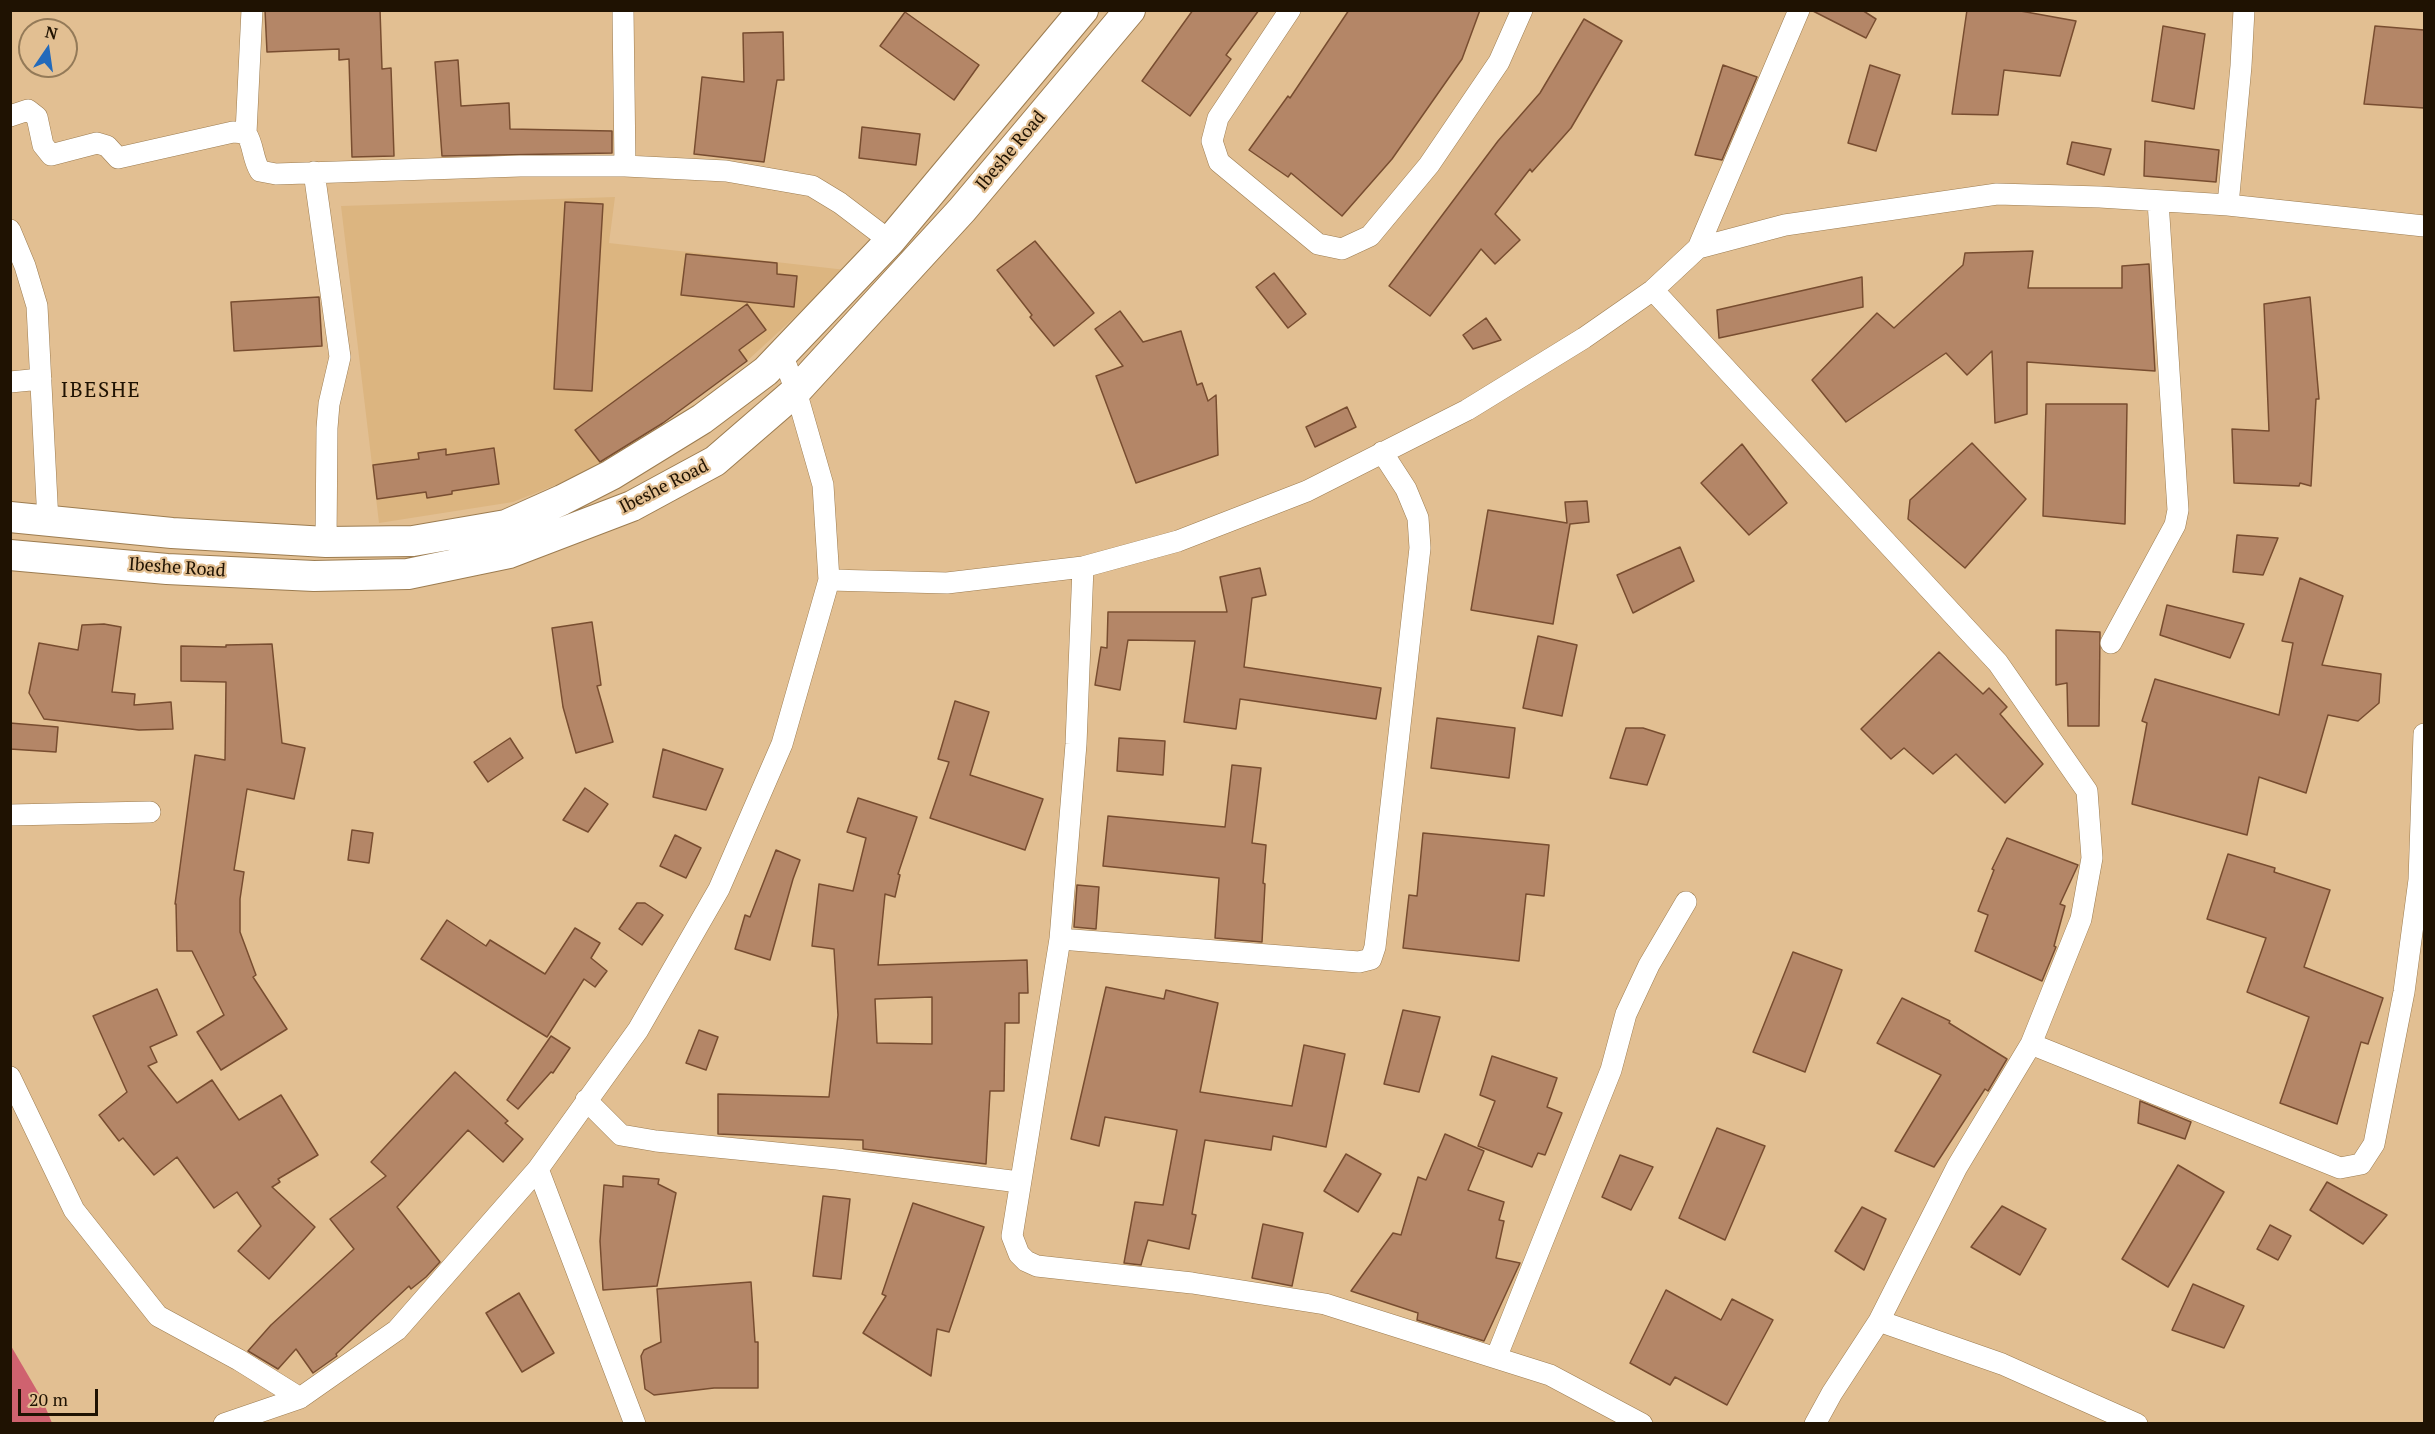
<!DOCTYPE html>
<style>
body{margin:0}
#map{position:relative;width:2435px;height:1434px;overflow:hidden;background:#e2bf92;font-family:"PT Serif",serif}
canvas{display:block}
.frame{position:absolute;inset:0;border:12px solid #1f1202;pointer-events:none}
.north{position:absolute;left:18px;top:18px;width:60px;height:60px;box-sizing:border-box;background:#e2bf92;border:2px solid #947a58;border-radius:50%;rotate:13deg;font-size:16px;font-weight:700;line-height:24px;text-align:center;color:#1f1202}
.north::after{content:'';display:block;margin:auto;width:21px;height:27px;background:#236abb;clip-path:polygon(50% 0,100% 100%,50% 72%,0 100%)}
.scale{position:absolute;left:18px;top:1389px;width:80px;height:27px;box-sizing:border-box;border:3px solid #1f1202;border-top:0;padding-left:8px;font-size:18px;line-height:21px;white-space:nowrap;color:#1f1202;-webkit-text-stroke:4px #e2bf92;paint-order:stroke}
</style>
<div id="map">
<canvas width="2435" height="1434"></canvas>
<div class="frame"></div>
<div class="north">N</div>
<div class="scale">20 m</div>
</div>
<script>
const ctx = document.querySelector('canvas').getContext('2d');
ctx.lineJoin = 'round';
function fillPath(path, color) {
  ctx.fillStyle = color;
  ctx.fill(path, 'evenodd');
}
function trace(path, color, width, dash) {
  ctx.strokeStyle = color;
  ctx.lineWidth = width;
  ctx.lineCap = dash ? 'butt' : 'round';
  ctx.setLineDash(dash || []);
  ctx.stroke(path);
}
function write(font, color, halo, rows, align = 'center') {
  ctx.font = font + ' "PT Serif",serif';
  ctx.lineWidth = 4.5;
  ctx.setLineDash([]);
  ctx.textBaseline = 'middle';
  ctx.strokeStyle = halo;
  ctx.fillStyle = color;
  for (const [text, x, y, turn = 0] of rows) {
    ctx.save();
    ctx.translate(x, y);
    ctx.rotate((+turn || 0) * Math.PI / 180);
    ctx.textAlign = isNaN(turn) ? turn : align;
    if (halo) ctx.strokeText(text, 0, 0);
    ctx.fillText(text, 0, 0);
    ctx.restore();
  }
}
fillPath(new Path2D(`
 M 615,197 L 609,243 L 846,270 L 747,361 L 603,466 L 513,502 L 379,523 L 341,206 Z`), '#dcb580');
fillPath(new Path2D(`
 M 11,1346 L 42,1399 L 52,1423 L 11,1423 Z`), '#cf626f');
const building = new Path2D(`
 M 265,10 L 380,10 L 382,69 L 391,68 L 394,156 L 352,157 L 349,59 L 339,60 L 339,49 L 267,52 Z
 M 1193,10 L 1259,10 L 1226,55 L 1231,59 L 1190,116 L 1142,81 Z
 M 1349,10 L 1480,10 L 1462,59 L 1392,159 L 1342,216 L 1291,173 L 1288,177 L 1249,150 L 1288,96 L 1290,98 Z
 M 1811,10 L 1862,10 L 1876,19 L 1866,38 Z
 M 1967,10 L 2015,10 L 2076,21 L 2060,76 L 2004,70 L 1998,115 L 1952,114 Z
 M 905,12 L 979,65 L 954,100 L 880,46 Z
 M 1584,19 L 1622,41 L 1571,128 L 1532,172 L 1530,169 L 1495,214 L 1520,240 L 1495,264 L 1481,249 L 1430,316 L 1389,286 L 1498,141 L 1540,93 Z
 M 2163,26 L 2205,34 L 2194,109 L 2152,101 Z
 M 2375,26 L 2424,30 L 2424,108 L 2364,104 Z
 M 783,32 L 784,80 L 777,80 L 764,162 L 694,154 L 702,77 L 744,82 L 743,33 Z
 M 458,60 L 461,106 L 509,103 L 510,129 L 612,131 L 612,153 L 442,156 L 435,62 Z
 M 1723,65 L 1757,77 L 1722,160 L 1695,155 Z
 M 1870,65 L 1900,75 L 1876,151 L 1848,143 Z
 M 862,127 L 920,134 L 916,165 L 859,158 Z
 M 2145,141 L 2219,150 L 2216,182 L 2144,176 Z
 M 2072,142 L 2111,149 L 2104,175 L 2067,164 Z
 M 565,202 L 603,204 L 592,391 L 554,389 Z
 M 1035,241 L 1094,313 L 1054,346 L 1030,317 L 1032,315 L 997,270 Z
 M 2033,251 L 2028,288 L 2122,288 L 2122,266 L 2149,264 L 2155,371 L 2027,362 L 2027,414 L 1995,423 L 1992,351 L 1967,375 L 1946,353 L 1846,422 L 1812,380 L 1877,313 L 1894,328 L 1963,265 L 1965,253 Z
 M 686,254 L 777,263 L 777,274 L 797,276 L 794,307 L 681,295 Z
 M 1274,273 L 1306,314 L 1288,328 L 1256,287 Z
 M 1862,277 L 1863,307 L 1719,338 L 1717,310 Z
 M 319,297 L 322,346 L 234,351 L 231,302 Z
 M 2310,297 L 2319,399 L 2316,399 L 2311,486 L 2300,483 L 2299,486 L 2234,483 L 2232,429 L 2269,431 L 2264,304 Z
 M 747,304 L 766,330 L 739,350 L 747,361 L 663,423 L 600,462 L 575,430 Z
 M 1120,311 L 1143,342 L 1181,331 L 1197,385 L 1202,383 L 1208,401 L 1216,395 L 1218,455 L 1136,483 L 1096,376 L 1123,366 L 1095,329 Z
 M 1486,318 L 1501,340 L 1473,349 L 1463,335 Z
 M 2046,404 L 2127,404 L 2125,524 L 2043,516 Z
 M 1347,407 L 1356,427 L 1315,447 L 1306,427 Z
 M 1972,443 L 2026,499 L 1965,568 L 1908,519 L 1910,500 Z
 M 1742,444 L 1787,503 L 1749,535 L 1701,483 Z
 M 494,448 L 499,484 L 452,491 L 452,494 L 427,498 L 426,492 L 377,499 L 373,465 L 419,459 L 418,453 L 446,449 L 446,455 Z
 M 1587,501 L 1589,522 L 1570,524 L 1553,624 L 1471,610 L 1488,510 L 1567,523 L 1565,502 Z
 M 2237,535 L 2278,538 L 2263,575 L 2233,572 Z
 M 1680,547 L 1694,581 L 1633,613 L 1617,575 Z
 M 1260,568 L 1266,595 L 1252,598 L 1244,667 L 1381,688 L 1376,719 L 1240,699 L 1236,729 L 1184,722 L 1195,641 L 1128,640 L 1120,690 L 1095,685 L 1101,647 L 1107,648 L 1108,612 L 1227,612 L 1220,577 Z
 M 2300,578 L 2343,596 L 2322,665 L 2381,674 L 2379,703 L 2358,721 L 2328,715 L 2306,793 L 2259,777 L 2247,835 L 2132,804 L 2147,723 L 2142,721 L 2155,679 L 2279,715 L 2293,643 L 2282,641 Z
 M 2167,605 L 2244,624 L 2230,658 L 2160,635 Z
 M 592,622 L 601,685 L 597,686 L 613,742 L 576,753 L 563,707 L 552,628 Z
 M 104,624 L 121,627 L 112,692 L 135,694 L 134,705 L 171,702 L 173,729 L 139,730 L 44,719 L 29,693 L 39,643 L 78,650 L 82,625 Z
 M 2056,630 L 2100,632 L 2099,726 L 2068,726 L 2067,683 L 2056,685 Z
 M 1538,636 L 1577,645 L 1562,716 L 1523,708 Z
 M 272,644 L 282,743 L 305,748 L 294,799 L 247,789 L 234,870 L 244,872 L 240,899 L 240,932 L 256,975 L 253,977 L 287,1029 L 221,1070 L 197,1032 L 224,1015 L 192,951 L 177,951 L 176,904 L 175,904 L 195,755 L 225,760 L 226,682 L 181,681 L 181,646 L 226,647 L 226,645 Z
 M 1939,652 L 1983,694 L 1989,688 L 2007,707 L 2000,714 L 2043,764 L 2005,803 L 1956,754 L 1933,774 L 1904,748 L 1891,759 L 1861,729 Z
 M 955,701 L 989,712 L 970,775 L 1043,799 L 1025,850 L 930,818 L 949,762 L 938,759 Z
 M 1437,718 L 1515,728 L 1509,778 L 1431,768 Z
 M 10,723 L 58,727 L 56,752 L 10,749 Z
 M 1626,728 L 1643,728 L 1665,735 L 1647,785 L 1610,778 Z
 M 510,738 L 523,758 L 488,782 L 474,762 Z
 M 1119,738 L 1165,741 L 1163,775 L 1117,771 Z
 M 663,749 L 723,769 L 706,810 L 653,797 Z
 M 1232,765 L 1261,768 L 1252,843 L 1266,845 L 1263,883 L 1265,884 L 1262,942 L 1215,938 L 1219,878 L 1103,866 L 1108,816 L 1225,827 Z
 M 585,788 L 608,804 L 588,832 L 563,820 Z
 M 858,798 L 917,817 L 898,874 L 900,875 L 895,897 L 885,894 L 878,965 L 1027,960 L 1028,993 L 1019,993 L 1019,1023 L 1005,1023 L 1004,1091 L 990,1091 L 986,1164 L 863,1149 L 863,1140 L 718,1134 L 718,1094 L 829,1097 L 838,1015 L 834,949 L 812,946 L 819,884 L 853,891 L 866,838 L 847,832 ZM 932,997 L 932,1044 L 877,1043 L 875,999 Z
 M 352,830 L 373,833 L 369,863 L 348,860 Z
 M 1423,833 L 1549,845 L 1544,896 L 1526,894 L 1519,961 L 1403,948 L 1409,895 L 1417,896 Z
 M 675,835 L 701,848 L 686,878 L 660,866 Z
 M 2007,838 L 2078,865 L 2060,904 L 2065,906 L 2054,946 L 2056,947 L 2042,981 L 1975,951 L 1988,915 L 1978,911 L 1994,870 L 1992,869 Z
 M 776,850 L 800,860 L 793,879 L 770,960 L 735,949 L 745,915 L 750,917 Z
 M 2228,854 L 2275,868 L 2274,872 L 2330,890 L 2304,967 L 2383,998 L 2368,1044 L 2361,1042 L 2337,1124 L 2280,1103 L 2309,1017 L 2247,992 L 2266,938 L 2207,919 Z
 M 1077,885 L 1099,887 L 1096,929 L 1074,927 Z
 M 637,903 L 645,903 L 663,915 L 642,945 L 619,929 Z
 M 447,920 L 486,946 L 490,940 L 545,974 L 575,928 L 600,943 L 591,958 L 607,971 L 595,987 L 584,979 L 547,1037 L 421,959 Z
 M 1793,952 L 1842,970 L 1805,1072 L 1753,1052 Z
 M 1106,987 L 1164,999 L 1166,990 L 1218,1003 L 1200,1092 L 1292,1106 L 1304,1045 L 1345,1054 L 1326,1147 L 1273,1136 L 1271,1150 L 1205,1140 L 1192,1214 L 1196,1215 L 1189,1249 L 1148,1240 L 1141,1265 L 1124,1263 L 1135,1202 L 1163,1205 L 1177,1130 L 1105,1117 L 1099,1146 L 1071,1139 Z
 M 157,989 L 177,1035 L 150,1047 L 157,1062 L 148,1066 L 177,1103 L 212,1080 L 239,1120 L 281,1095 L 318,1155 L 278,1179 L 280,1182 L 272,1187 L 315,1227 L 269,1279 L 238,1251 L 261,1226 L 237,1192 L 214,1208 L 177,1157 L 154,1175 L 123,1138 L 119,1141 L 99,1115 L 127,1092 L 93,1016 Z
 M 1902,998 L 1950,1021 L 1949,1023 L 2007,1059 L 1988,1091 L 1985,1089 L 1934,1167 L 1895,1151 L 1941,1075 L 1877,1043 Z
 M 1403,1010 L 1440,1017 L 1419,1092 L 1384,1084 Z
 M 699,1030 L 718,1037 L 706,1070 L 686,1063 Z
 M 551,1036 L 570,1048 L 553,1073 L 551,1072 L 518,1109 L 507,1100 Z
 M 1492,1056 L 1557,1078 L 1547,1107 L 1562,1113 L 1545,1155 L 1538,1153 L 1532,1167 L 1478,1146 L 1495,1101 L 1480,1095 Z
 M 455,1072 L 508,1121 L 505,1123 L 523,1139 L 503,1162 L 468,1130 L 397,1207 L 440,1262 L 426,1277 L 411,1289 L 409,1286 L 336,1354 L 337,1356 L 313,1373 L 296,1349 L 278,1369 L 248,1351 L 271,1325 L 354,1249 L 330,1219 L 386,1176 L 371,1162 Z
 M 2140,1101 L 2191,1122 L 2185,1139 L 2138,1123 Z
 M 1717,1128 L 1765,1146 L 1725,1240 L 1679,1218 Z
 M 1445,1134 L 1484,1151 L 1468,1190 L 1504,1202 L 1499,1220 L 1504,1221 L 1496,1258 L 1520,1263 L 1484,1341 L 1417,1320 L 1418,1313 L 1351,1291 L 1393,1233 L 1401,1235 L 1418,1177 L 1426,1180 Z
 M 1346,1154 L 1381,1174 L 1358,1212 L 1324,1191 Z
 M 1620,1155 L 1653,1167 L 1631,1210 L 1602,1197 Z
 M 2178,1165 L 2224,1192 L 2168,1287 L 2122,1259 Z
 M 623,1176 L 659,1179 L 658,1184 L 676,1193 L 657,1286 L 603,1290 L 600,1241 L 604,1185 L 623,1187 Z
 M 2327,1182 L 2387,1215 L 2363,1244 L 2310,1210 Z
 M 823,1196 L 850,1199 L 841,1279 L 813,1276 Z
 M 913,1203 L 984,1227 L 949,1332 L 937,1329 L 931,1376 L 863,1333 L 886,1296 L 882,1294 Z
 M 2002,1206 L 2046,1229 L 2020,1275 L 1971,1247 Z
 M 1862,1207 L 1886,1219 L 1864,1270 L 1835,1251 Z
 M 1263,1224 L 1303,1233 L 1292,1286 L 1252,1278 Z
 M 2270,1225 L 2291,1236 L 2278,1260 L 2257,1249 Z
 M 751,1282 L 755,1342 L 758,1342 L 758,1388 L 714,1388 L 654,1395 L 645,1389 L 641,1356 L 644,1350 L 661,1342 L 657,1289 Z
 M 2193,1284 L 2244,1306 L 2224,1348 L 2172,1330 Z
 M 1666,1290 L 1721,1320 L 1732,1299 L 1773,1320 L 1727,1405 L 1675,1377 L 1670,1385 L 1630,1363 Z
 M 519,1293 L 554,1353 L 522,1372 L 486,1313 Z`);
fillPath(building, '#b48667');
trace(building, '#784d30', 1.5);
const street = new Path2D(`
 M 252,10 L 246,133 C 254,145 252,158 260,171 L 276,174 L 520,166 L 625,166 L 726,171 L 812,186 L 840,203 L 890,241
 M 623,10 L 625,166
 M 1290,10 L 1218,118 L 1212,141 L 1219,162 L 1318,244 L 1342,249 L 1370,236 L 1429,165 L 1499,62 L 1522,10
 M 10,116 L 28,110 L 37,117 L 43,145 L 51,155 L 97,143 L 107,146 L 118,158 L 233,132 L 246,133
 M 314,172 L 340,357 L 329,404 L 327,428 L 326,542
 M 2228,205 L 2241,66 L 2244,10
 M 10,230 L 25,266 L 37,306 L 48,522
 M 1698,248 L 1785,225 L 1997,194 L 2100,197 L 2228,205 L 2424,226
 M 1653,290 L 1998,663 L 2087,791 L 2092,858 L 2081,919 L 2031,1044 L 1957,1167 L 1879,1321 L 1832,1393 L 1815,1424
 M 10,382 L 41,379
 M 1083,567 L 1076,744 L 1060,939 L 1012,1236 L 1019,1254 L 1026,1261 L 1037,1266 L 1192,1283 L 1325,1304 L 1550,1375 L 1642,1424
 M 829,580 L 947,583 L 1083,567 L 1178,541 L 1307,491 L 1467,410 L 1584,338 L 1653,290 L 1698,248 L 1799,10
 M 2111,643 L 2175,525 L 2178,510 L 2158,201
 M 10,815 L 150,812
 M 1060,939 L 1359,962 L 1371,959 L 1375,947 L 1420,548 L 1418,518 L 1406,489 L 1382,452
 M 2031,1044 L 2340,1168 L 2361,1164 L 2374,1144 L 2404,992 L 2419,880 L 2424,734
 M 10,1077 L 74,1210 L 158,1316 L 239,1360 L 300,1398
 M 586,1100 L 621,1135 L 656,1141 L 837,1159 L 1019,1182
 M 538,1169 L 635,1424
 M 1879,1321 L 2002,1364 L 2137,1424
 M 1496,1358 L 1611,1070 L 1626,1014 L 1649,965 L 1686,902
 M 224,1424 L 300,1398 L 397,1330 L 538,1169 L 638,1030 L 719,889 L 782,744 L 829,580 L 823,485 L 796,391 L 782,354`);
const secondary = new Path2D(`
 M 10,517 L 172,533 L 326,542 L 413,541 L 506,525 L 562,500 L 611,475 L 702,419 L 766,371 L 890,241 L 1083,10
 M 10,555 L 167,569 L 314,576 L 408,574 L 509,553 L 632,506 L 715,461 L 796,391 L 962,210 L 1130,10`);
trace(street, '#9c7c50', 22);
trace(secondary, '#9c7c50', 32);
trace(street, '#fff', 21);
trace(secondary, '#fff', 30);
write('18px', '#1f1202', '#e2bf92', [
 ["Ibeshe Road",1011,151,-50],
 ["Ibeshe Road",664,487,-27],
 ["Ibeshe Road",177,568,4]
]);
ctx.letterSpacing = '1.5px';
write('21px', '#1f1202', '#e2bf92', [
 ["IBESHE",101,391]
]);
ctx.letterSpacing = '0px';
</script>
